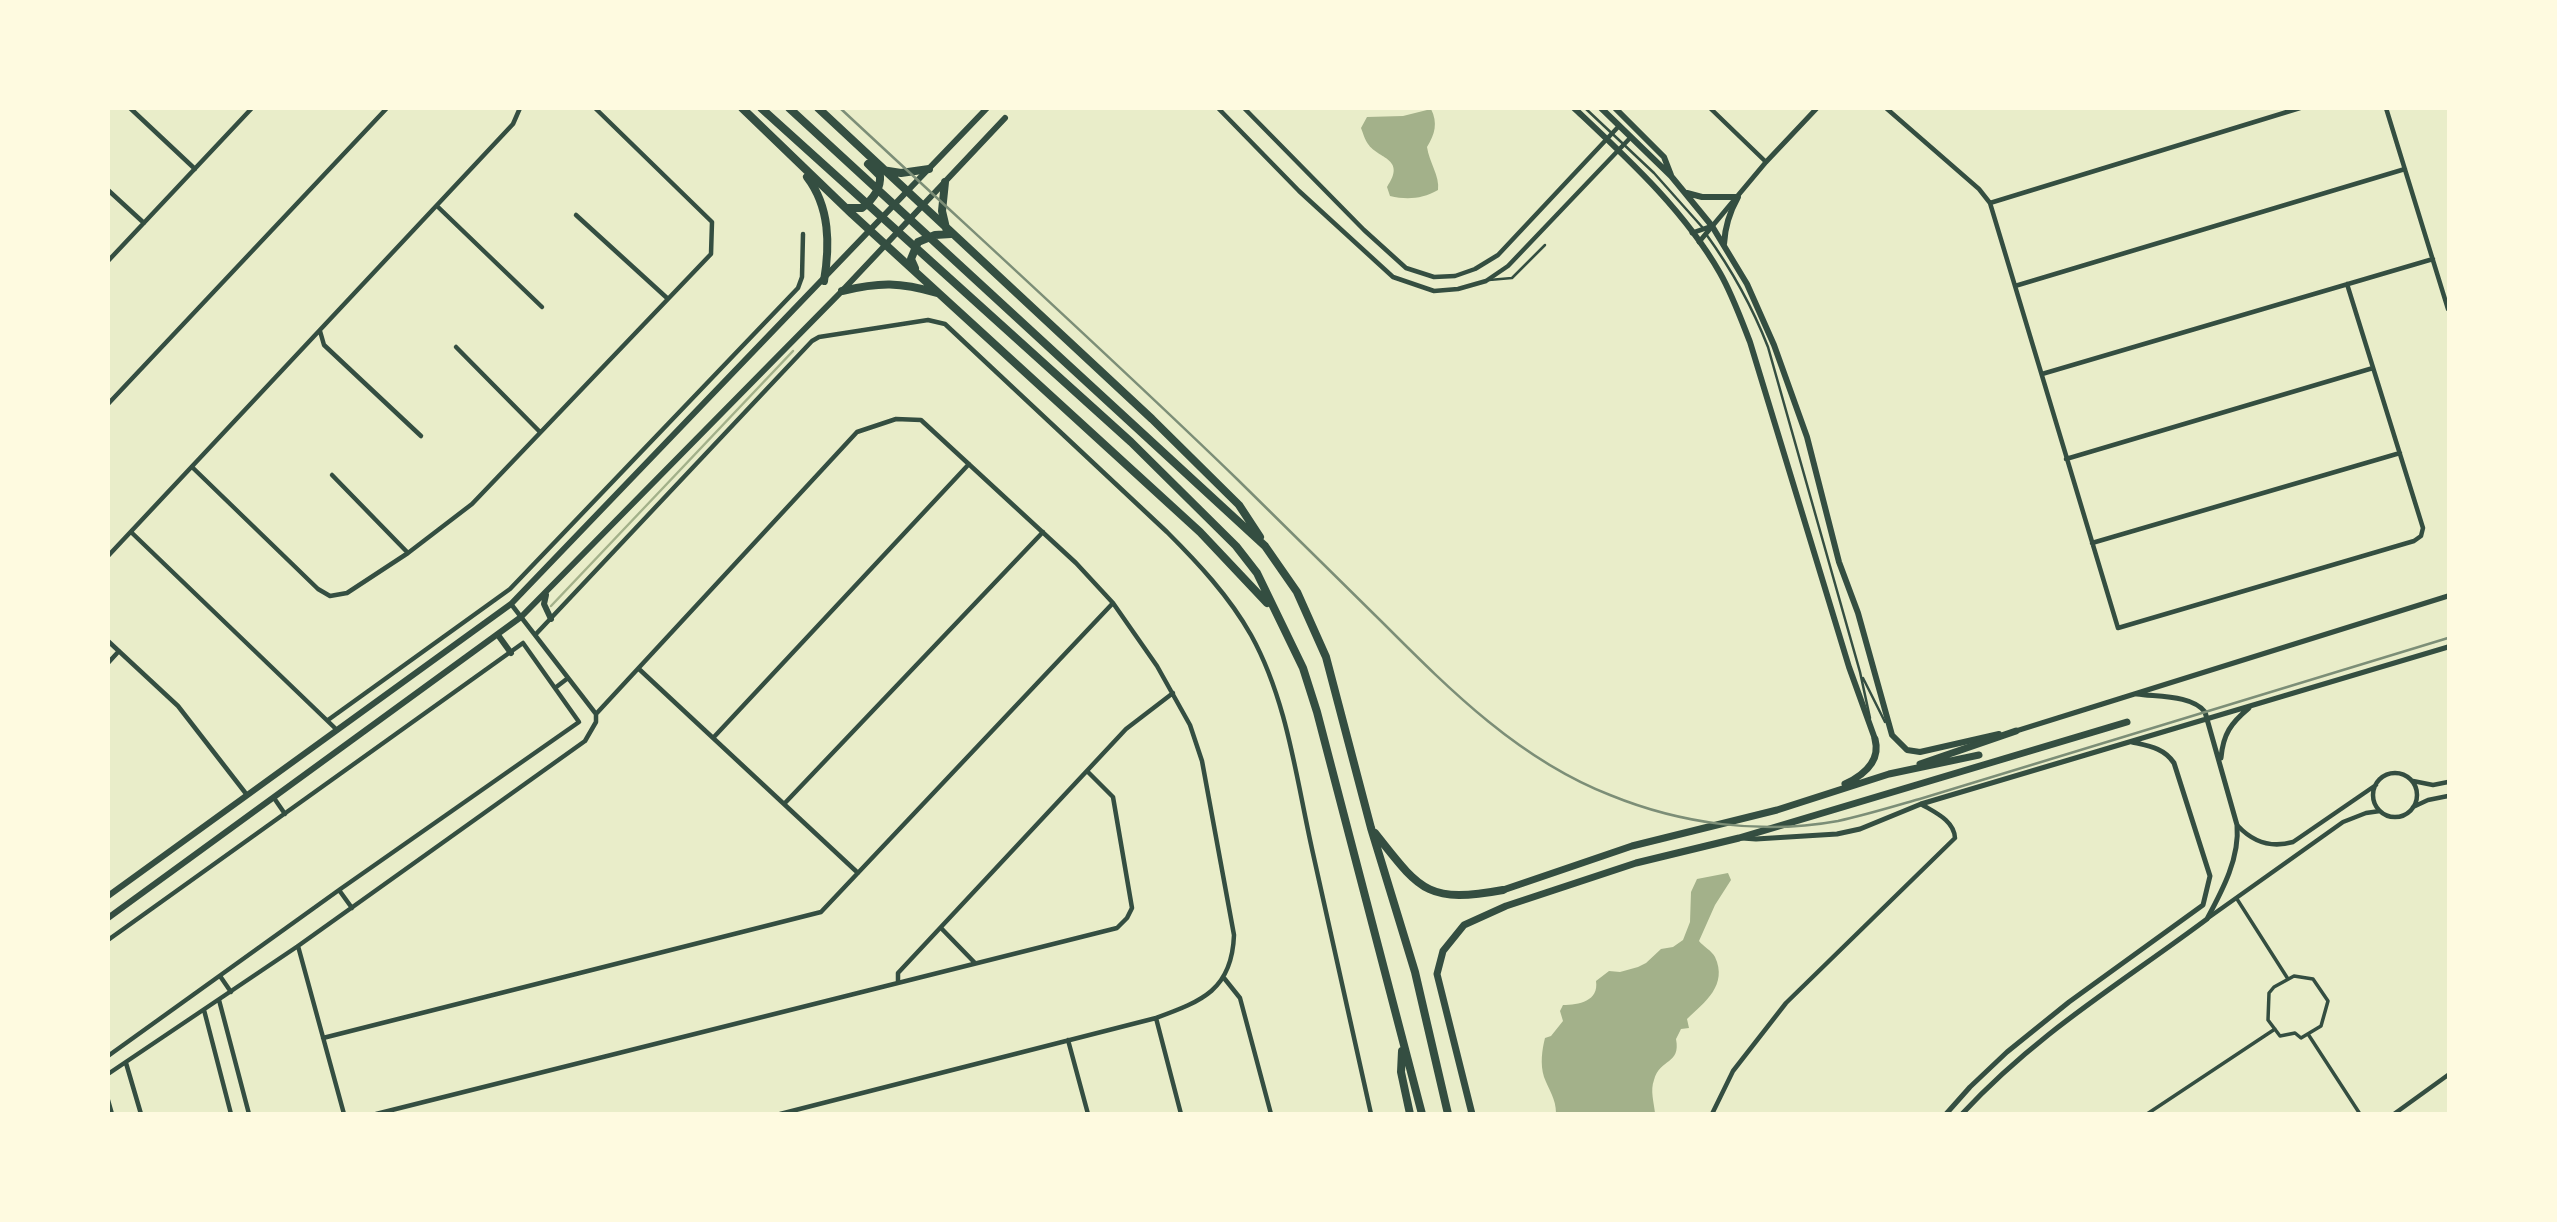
<!DOCTYPE html>
<style>
body{margin:0}
#map{position:relative;width:2557px;height:1222px;overflow:hidden;background:#e9edc9;font-family:Manrope,sans-serif}
canvas{display:block}
.frame{position:absolute;inset:0;border:110px solid #fefae0;pointer-events:none}
</style>
<div id="map">
<canvas width="2557" height="1222"></canvas>
<div class="frame"></div>
</div>
<script>
const ctx = document.querySelector('canvas').getContext('2d');
ctx.lineJoin = 'round';
function fillPath(path, color) {
  ctx.fillStyle = color;
  ctx.fill(path, 'evenodd');
}
function trace(path, color, width, dash) {
  ctx.strokeStyle = color;
  ctx.lineWidth = width;
  ctx.lineCap = dash ? 'butt' : 'round';
  ctx.setLineDash(dash || []);
  ctx.stroke(path);
}
fillPath(new Path2D(`
 M 1431,109 C 1438,123 1435,134 1427,147 C 1429,162 1440,176 1438,190 C 1422,199 1407,200 1390,196 L 1387,187 C 1407,158 1378,159 1368,144 C 1365,140 1363,133 1361,128 L 1367,117 L 1403,116 Z
 M 1728,873 L 1731,880 L 1715,905 L 1699,941 C 1703,946 1712,951 1715,957 C 1728,985 1705,1002 1687,1019 L 1689,1028 L 1681,1029 L 1676,1039 C 1681,1065 1660,1058 1654,1080 C 1650,1090 1654,1103 1655,1113 L 1556,1113 C 1556,1099 1549,1090 1544,1077 C 1540,1064 1542,1050 1545,1038 L 1551,1036 L 1563,1021 L 1560,1011 L 1563,1005 C 1579,1005 1599,1001 1596,981 L 1609,971 L 1620,972 L 1638,967 L 1646,963 L 1661,949 L 1673,947 L 1683,940 L 1690,922 L 1691,892 L 1697,879 Z`), '#a3b18a');
trace(new Path2D(`
 M 551,606 L 793,351`), '#a3b18a', 2.5);
trace(new Path2D(`
 M 1585,108 L 1654,173 L 1703,228
 M 1706,234 C 1732,270 1752,306 1768,347 L 1860,672 L 1870,718
 M 1489,280 L 1512,278 L 1545,245
 M 1863,678 L 1885,722`), '#344e41', 2.5);
trace(new Path2D(`
 M 2237,899 L 2288,979
 M 2294,976 L 2313,979 L 2328,1001 L 2321,1026 L 2301,1038 L 2295,1033 L 2280,1036 L 2268,1020 L 2269,993 L 2274,987 Z
 M 2308,1034 L 2360,1114
 M 2147,1114 L 2275,1029`), '#344e41', 3.5);
trace(new Path2D(`
 M 130,108 L 195,169
 M 1218,108 L 1299,191 L 1393,277 L 1434,291 L 1458,289 L 1486,281 L 1508,266 L 1631,137
 M 1244,108 L 1364,230 L 1406,268 L 1434,277 L 1455,276 L 1475,269 L 1498,255 L 1619,126
 M 1710,108 L 1766,162
 M 1886,108 L 1979,189 L 1990,203 L 2118,628 L 2414,541 L 2421,536 L 2423,528 L 2347,284
 M 2386,108 L 2448,309
 M 108,190 L 144,223
 M 1990,203 L 2300,108
 M 437,206 L 542,307
 M 576,215 L 667,298
 M 108,261 L 252,108
 M 2015,286 L 2405,169
 M 320,331 L 324,345 L 421,436
 M 456,347 L 540,432
 M 2042,374 L 2433,259
 M 108,404 L 387,108
 M 2066,459 L 2373,368
 M 192,467 L 318,589 L 330,596 L 347,593 L 408,553 L 472,504 L 711,254 L 712,222 L 595,108
 M 332,475 L 408,553
 M 131,532 L 337,730
 M 2092,543 L 2400,453
 M 108,556 L 513,124 L 520,108
 M 511,604 L 596,714
 M 536,634 L 812,341 L 819,337 L 928,320 L 945,324 L 1167,532 C 1198,563 1229,596 1251,635 C 1287,700 1296,777 1312,849 C 1331,937 1352,1025 1371,1114
 M 108,641 L 178,706 L 247,795
 M 108,663 L 119,651
 M 639,669 L 858,873
 M 555,688 L 568,678
 M 328,720 L 510,589 L 798,288 L 802,277 L 803,234
 M 713,738 L 969,464
 M2373 795a22 22 0 1 1 44 0a22 22 0 1 1-44 0Z
 M 2413,781 L 2433,785 L 2448,782
 M 274,798 L 285,814
 M 784,804 L 1043,532
 M 2413,807 L 2428,800 L 2448,796
 M 2238,826 C 2253,842 2272,848 2293,842 L 2376,785
 M 339,890 L 352,908
 M 2208,918 L 2343,822 L 2366,813 L 2380,811
 M 941,928 L 975,963
 M 108,940 L 523,643 L 579,722 L 339,890 L 108,1056
 M 298,946 L 344,1114
 M 220,976 L 231,992
 M 1224,978 L 1240,998 L 1271,1114
 M 898,983 L 898,973 L 1126,729 L 1173,693
 M 219,1000 L 249,1114
 M 204,1010 L 231,1114
 M 1156,1018 L 1181,1114
 M 323,1038 L 821,912 L 1113,603
 M 1068,1040 L 1088,1114
 M 126,1063 L 141,1114
 M 108,1074 L 298,946 L 585,741 L 596,722 L 596,714 L 857,432 L 896,419 L 921,420 L 1076,563 L 1113,603 L 1157,666 L 1190,725 L 1202,761 L 1234,935 C 1232,990 1202,1001 1156,1018 L 780,1114
 M 108,1100 L 112,1114
 M 376,1114 L 1117,928 L 1127,918 L 1132,908 L 1113,797 L 1087,771
 M 1712,1114 L 1733,1071 L 1786,1003 L 1955,838 C 1954,820 1934,812 1921,804
 M 2394,1114 L 2448,1075`), '#344e41', 4.5);
trace(new Path2D(`
 M 1692,233 L 1712,226
 M 1699,242 L 1766,162 L 1817,108
 M 2016,731 L 2448,596
 M 2221,758 C 2223,734 2231,723 2249,708
 M 1742,838 L 1756,839 L 1837,834 L 1860,829 L 1921,804 L 2448,647
 M 1946,1114 L 1970,1087 L 2007,1052 L 2069,1002 L 2203,905 L 2210,876 L 2174,763 C 2164,748 2149,746 2132,742
 M 1962,1114 C 2037,1033 2120,984 2207,919 C 2222,891 2240,858 2237,825 L 2205,712 C 2192,695 2158,697 2137,694`), '#344e41', 5);
trace(new Path2D(`
 M 1574,108 C 1627,158 1684,210 1720,273 C 1732,294 1741,319 1750,342 L 1849,667 L 1875,739
 M 1601,108 L 1671,176 L 1685,193 L 1712,226 L 1747,284 L 1774,345 L 1807,437 L 1839,562 L 1858,613 L 1892,735 L 1907,750 L 1920,752 L 1999,734
 M 1615,108 L 1664,157 L 1671,175
 M 1687,193 L 1702,197 L 1738,197 C 1729,213 1725,226 1724,244
 M 546,595 L 544,604 L 551,619
 M 498,635 L 511,653
 M 108,896 L 511,604 L 987,108
 M 108,918 L 521,617 L 842,291 L 1005,118`), '#344e41', 6);
trace(new Path2D(`
 M 1920,764 L 2016,731
 M 1845,784 C 1864,775 1881,761 1875,739
 M 1503,890 L 1632,846 L 1777,810 L 1889,774 L 1979,755
 M 1472,1114 L 1437,974 L 1443,951 L 1464,925 L 1506,906 L 1636,863 L 1739,838 L 2127,722`), '#344e41', 7);
trace(new Path2D(`
 M 742,108 L 852,214 L 1200,532 L 1267,603
 M 761,108 L 1131,442 L 1236,546 L 1257,573 L 1303,668 L 1317,712 L 1422,1114
 M 789,108 L 1265,546 L 1297,592 L 1326,657 L 1371,828 L 1415,972 L 1448,1114
 M 818,108 L 1152,419 L 1239,505 L 1260,537
 M 882,170 L 901,173 L 929,169
 M 807,177 C 830,207 830,245 824,281
 M 945,182 L 942,211 L 946,228
 M 847,208 L 862,208 C 872,200 881,190 880,176 L 868,164
 M 915,268 L 911,259 L 918,242 L 935,235 L 951,234
 M 842,291 C 880,282 900,282 937,293
 M 1375,833 C 1420,890 1427,904 1503,890
 M 1402,1051 L 1401,1072 L 1410,1114`), '#344e41', 8);
trace(new Path2D(`
 M 840,108 C 973,232 1108,354 1238,480 C 1287,528 1335,576 1384,624 C 1451,691 1520,760 1610,795 C 1681,824 1762,835 1838,821 C 1866,815 1895,806 1923,798 L 2448,638`), '#7c8e77', 2.5);
</script>
